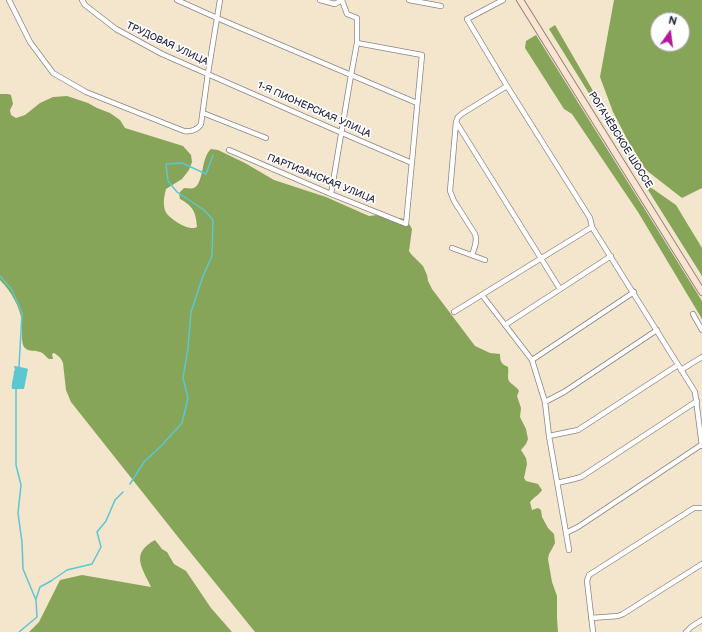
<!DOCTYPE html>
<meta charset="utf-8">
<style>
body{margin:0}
#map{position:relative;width:702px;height:632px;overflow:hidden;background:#f4e5cd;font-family:"Balsamiq Sans",sans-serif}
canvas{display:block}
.north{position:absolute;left:650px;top:12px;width:40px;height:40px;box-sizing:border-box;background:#fff;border:1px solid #a7a7b1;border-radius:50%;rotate:14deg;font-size:11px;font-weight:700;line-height:16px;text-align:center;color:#22223b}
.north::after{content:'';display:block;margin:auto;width:14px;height:18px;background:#b5179e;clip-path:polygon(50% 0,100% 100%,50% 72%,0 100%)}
</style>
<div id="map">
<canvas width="702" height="632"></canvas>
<div class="north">N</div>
</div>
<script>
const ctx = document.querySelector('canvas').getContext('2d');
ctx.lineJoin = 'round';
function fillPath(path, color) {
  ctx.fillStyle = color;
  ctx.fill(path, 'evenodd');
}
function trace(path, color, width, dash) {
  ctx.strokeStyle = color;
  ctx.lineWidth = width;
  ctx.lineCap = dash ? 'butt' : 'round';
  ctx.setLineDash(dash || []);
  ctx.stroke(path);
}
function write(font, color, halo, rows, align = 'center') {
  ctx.font = font + ' "Balsamiq Sans",sans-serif';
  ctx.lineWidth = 3.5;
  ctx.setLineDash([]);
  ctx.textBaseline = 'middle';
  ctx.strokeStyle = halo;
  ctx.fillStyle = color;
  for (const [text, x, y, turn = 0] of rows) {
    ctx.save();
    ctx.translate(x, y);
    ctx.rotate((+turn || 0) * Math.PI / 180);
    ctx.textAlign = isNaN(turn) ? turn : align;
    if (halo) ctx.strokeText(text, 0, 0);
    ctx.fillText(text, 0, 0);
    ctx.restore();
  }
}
fillPath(new Path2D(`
 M 614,0 L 702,0 L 702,188 L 682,198 L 646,170 L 628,141 L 613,112 L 600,77 ZM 658,20 L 682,20 L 682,44 L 658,44 Z
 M 555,25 L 641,174 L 603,116 L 549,29 Z
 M 536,35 L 702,301 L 702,319 L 638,212 L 572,114 L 564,109 L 525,48 L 526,41 Z
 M 0,94 L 8,94 L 11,95 L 13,104 L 10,110 L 11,115 L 16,118 L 25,115 L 40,103 L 53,97 L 67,96 L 88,103 L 97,108 L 110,113 L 120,120 L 125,128 L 183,146 L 191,155 L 192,162 L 189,170 L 182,179 L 166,189 C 164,197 162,207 167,214 C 171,219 185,228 191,228 C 194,228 195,228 197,227 C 196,212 193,206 180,199 L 179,193 L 184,188 C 187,188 191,189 194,188 C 204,183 201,157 211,149 L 218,150 L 245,163 L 274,180 L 326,197 L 369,216 L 377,215 L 386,218 L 400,218 L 407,220 L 412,229 L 409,251 L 411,254 L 423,266 L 427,275 L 428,281 L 432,289 L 475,346 L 490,353 L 500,354 C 500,361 501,364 508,367 C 509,372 507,378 509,381 C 512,385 517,387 519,391 L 517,396 L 521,408 L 520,417 L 526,429 L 528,439 L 526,444 L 521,450 L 526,458 L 527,464 L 524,478 L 526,481 L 538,484 L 542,490 C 539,495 534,497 530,502 L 532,510 L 538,508 L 541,510 L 542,517 L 548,528 L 554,534 L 555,543 L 552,549 L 549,554 L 548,559 L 552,582 L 557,596 L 557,618 L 558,632 L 255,632 L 178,537 L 71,402 L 66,390 L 63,363 C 61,358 59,356 54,353 L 52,354 L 53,359 L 49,359 C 46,357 44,353 40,352 C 35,350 29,352 25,348 C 21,345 22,330 22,324 C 21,308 11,291 0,280 Z
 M 643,182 L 676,205 L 702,248 L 702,276 Z
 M 155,540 L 162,549 L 167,552 L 174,564 L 186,571 L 211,608 L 232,632 L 29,632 L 39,622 L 60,580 L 82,575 L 151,587 C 142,567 130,554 155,540 Z`), '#86a558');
fillPath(new Path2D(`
 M 14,366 L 15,366 L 25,368 L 28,369 L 24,389 L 12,389 C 11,383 14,377 14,371 L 15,370 Z`), '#5bc7d2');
trace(new Path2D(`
 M 0,276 L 12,290 L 22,313 L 19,367
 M 16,389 L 16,465 L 21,485 L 18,513 L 22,542 L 23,569 L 36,600 L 37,617 L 19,632
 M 130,484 L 144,462 L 162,445 L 182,423 L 188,398 L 183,378 L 188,348 L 191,312 L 203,276 L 212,256 L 213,220 L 204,210 L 177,192 L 168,181 L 166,164 L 182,163 L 206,174 L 213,155
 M 36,599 L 40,587 L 51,581 L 67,570 L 92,564 L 101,547 L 97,532 L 106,521 L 115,500 L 123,492`), '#5bc7d2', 1.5);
const street = new Path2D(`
 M 9,0 L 30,42 L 53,73 L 86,92 L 184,131 C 190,132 198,130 201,124 L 208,73 L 220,0
 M 82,0 L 85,5 L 116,29 L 162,54 L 342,133 L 412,163
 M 177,0 L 217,18 L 417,103
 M 320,0 L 335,4 L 342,0
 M 409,0 L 441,6
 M 503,0 L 467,19 L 507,86 L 590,218 L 592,227 L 695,392 L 702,446
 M 203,113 L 266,138
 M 456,122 L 560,289
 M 229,150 L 331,194 L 406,224 L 422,55 L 357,43
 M 331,194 L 351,75 L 357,43 L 357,18 L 347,14 L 342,0
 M 452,248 L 485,260
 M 472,255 C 474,248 478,242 475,234 L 454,201 L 450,191 L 456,122 L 458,117 L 463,113 L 507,86
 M 482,295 L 532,360 L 545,402 L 549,436 L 569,550
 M 454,312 L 592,227
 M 693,314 L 702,330
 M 505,325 L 611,256
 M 532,360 L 634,292
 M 681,370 L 702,357
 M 545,402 L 564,392 L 657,330
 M 549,436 L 578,430 L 678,365
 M 557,483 L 574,479 L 581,477 L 697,401
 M 566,533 L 578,527 L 701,445
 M 591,618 L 618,616 L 623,614 L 702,564
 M 593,632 L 587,581 L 589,575 L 694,508 L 702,508
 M 686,632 L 691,627 L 702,620`);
const secondary = new Path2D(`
 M 520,0 L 702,292`);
trace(street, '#8b8484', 6);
trace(secondary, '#8b8484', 8);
trace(street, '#fff', 4.5);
trace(secondary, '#fde4d1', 6);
write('10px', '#22223b', '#fff', [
 ["ТРУДОВАЯ УЛИЦА",167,44,25],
 ["1-Я ПИОНЕРСКАЯ УЛИЦА",314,110,24],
 ["РОГАЧЁВСКОЕ ШОССЕ",620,140,58],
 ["ПАРТИЗАНСКАЯ УЛИЦА",321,179,22]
]);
</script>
